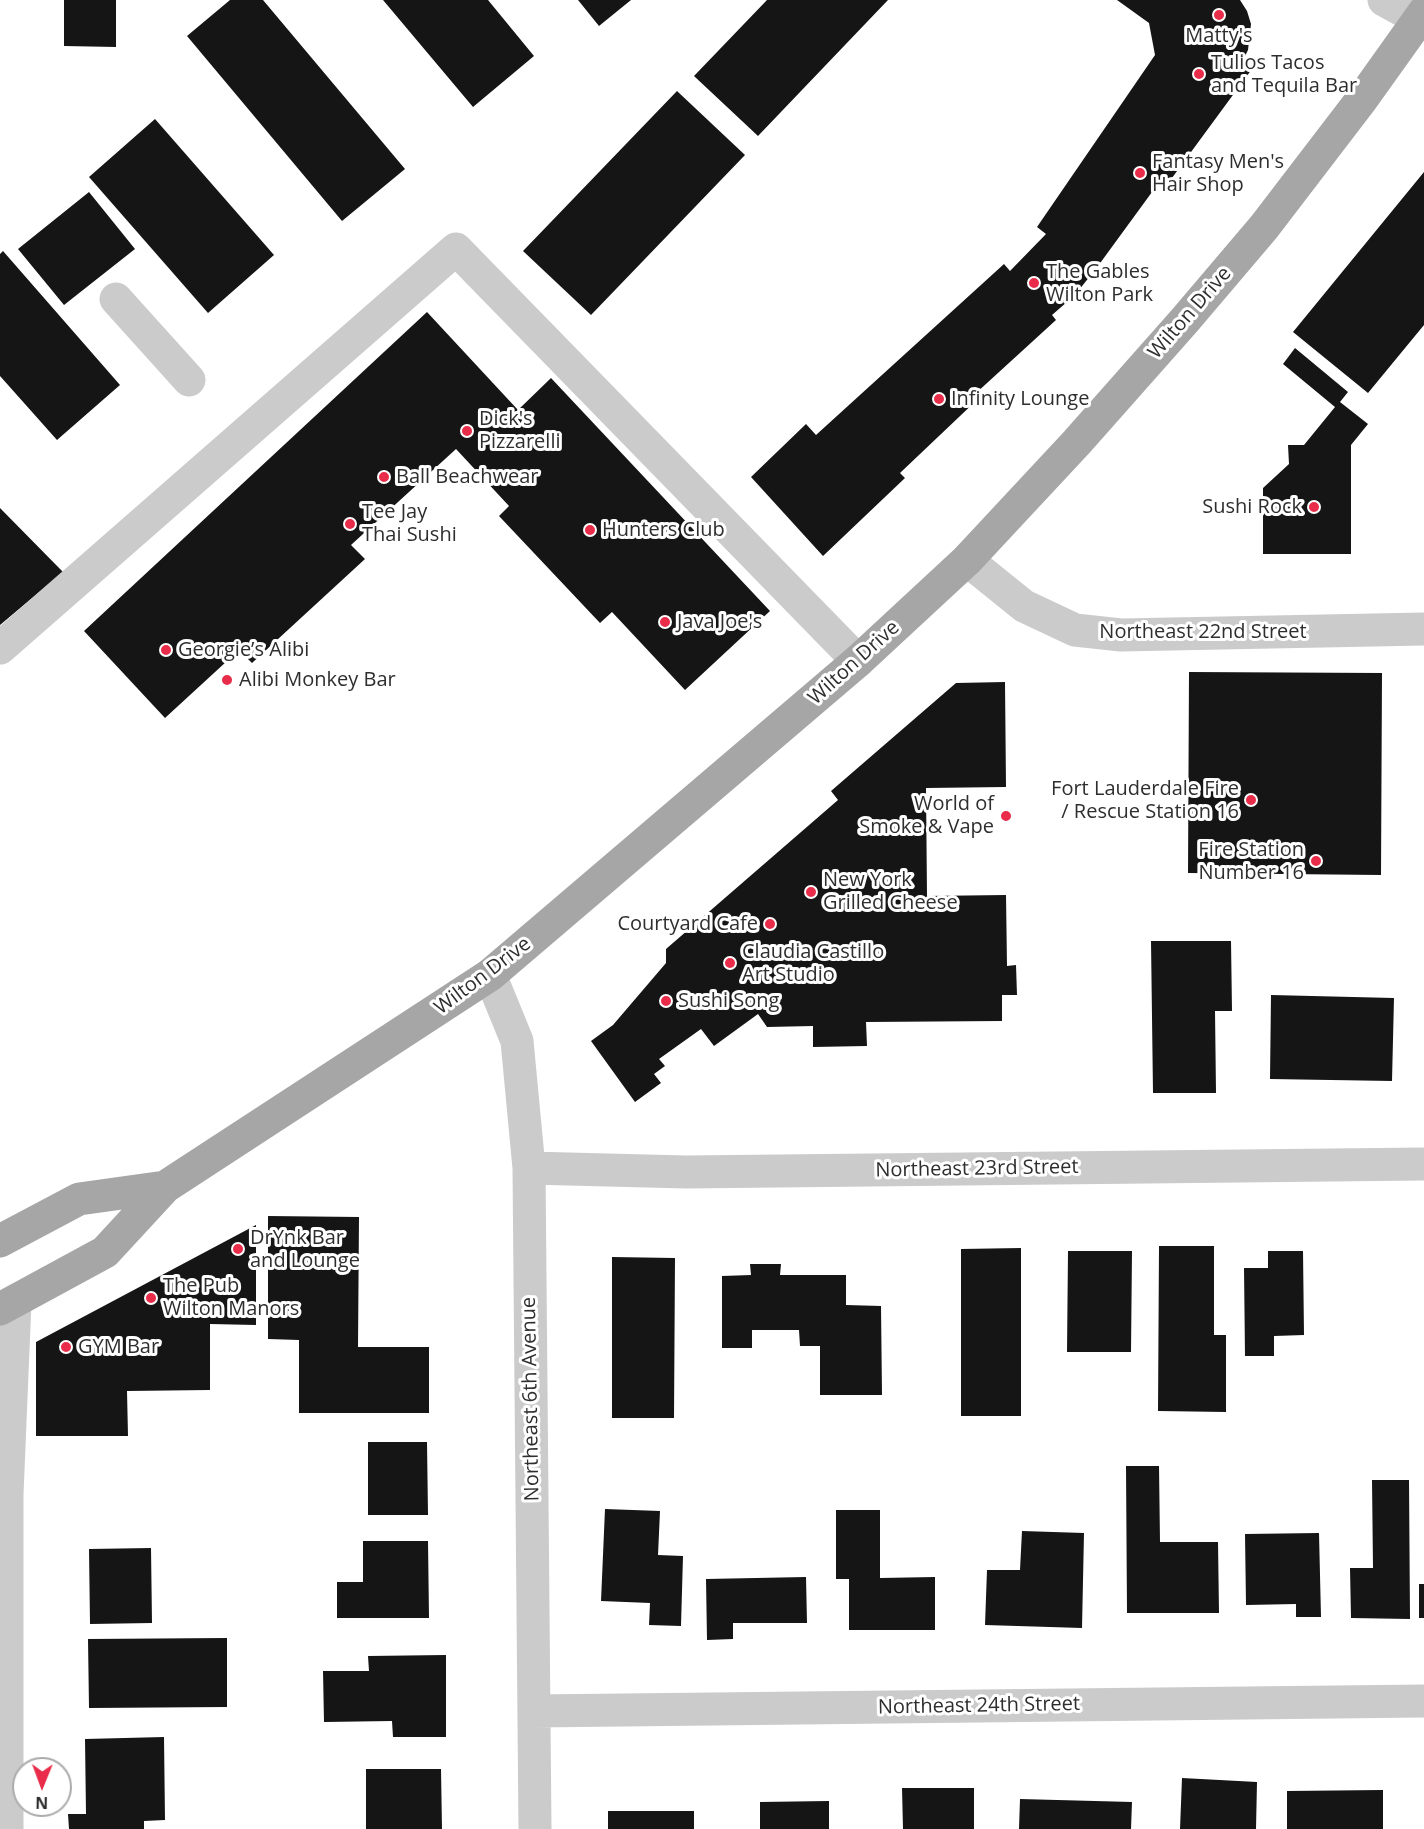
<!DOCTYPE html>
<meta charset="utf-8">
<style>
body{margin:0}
#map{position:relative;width:1424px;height:1829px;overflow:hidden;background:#fff;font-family:"Open Sans",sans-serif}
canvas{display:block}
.north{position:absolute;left:12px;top:1757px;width:60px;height:60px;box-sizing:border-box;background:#fff;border:2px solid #ababab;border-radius:50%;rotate:181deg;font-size:16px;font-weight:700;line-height:24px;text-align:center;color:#2e2e2e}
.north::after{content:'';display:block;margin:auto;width:21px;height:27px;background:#e82c49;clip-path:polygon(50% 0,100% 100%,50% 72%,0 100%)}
</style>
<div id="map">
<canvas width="1424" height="1829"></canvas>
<div class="north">N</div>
</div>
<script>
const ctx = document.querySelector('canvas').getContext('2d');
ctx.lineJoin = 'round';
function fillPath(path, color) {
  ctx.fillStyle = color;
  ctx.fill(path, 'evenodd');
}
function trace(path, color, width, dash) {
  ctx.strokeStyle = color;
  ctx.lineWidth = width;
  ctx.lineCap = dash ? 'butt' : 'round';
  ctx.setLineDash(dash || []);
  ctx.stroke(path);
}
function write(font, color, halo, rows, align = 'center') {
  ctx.font = font + ' "Open Sans",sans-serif';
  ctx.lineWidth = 6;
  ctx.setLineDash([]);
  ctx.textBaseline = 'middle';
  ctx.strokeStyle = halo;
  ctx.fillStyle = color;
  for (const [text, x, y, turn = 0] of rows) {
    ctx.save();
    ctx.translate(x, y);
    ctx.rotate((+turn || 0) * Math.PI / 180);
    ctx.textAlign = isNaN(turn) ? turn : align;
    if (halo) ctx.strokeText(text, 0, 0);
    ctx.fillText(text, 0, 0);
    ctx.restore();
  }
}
fillPath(new Path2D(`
 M 64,0 L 116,0 L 116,47 L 64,46 Z
 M 230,0 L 263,0 L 405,169 L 342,221 L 187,36 Z
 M 383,0 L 488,0 L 534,56 L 473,107 Z
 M 578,0 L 631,0 L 599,26 Z
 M 767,0 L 888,0 L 758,136 L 694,76 Z
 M 1117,0 L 1240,0 L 1247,11 L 1251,24 L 1248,50 L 1242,62 L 1252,69 L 1169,182 L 1163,177 L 1098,266 L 1075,295 L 1052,315 L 1056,320 L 975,394 L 979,398 L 900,473 L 905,478 L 823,556 L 751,477 L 806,424 L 816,435 L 1004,264 L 1010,271 L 1046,234 L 1037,227 L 1155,55 L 1149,23 Z
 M 677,91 L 745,155 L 591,315 L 523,251 Z
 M 155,119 L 274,255 L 208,313 L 89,177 Z
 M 1424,172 L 1424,325 L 1368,393 L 1293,332 Z
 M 89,192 L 135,249 L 64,305 L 18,249 Z
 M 3,251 L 120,385 L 57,440 L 0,376 L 0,254 Z
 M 427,312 L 518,410 L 551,378 L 770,611 L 685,690 L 612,612 L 600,623 L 499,516 L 509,506 L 456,449 L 351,545 L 365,559 L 252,663 L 239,650 L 165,718 L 84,631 Z
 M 1295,348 L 1348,392 L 1340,402 L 1368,424 L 1351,445 L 1351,554 L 1263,554 L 1263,488 L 1289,464 L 1288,445 L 1304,445 L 1335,407 L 1283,364 Z
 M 0,508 L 63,572 L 0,625 Z
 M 1189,672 L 1382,673 L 1381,875 L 1188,873 Z
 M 1005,682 L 1006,787 L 926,788 L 927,896 L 1006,895 L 1007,966 L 1016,965 L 1017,995 L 1002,995 L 1002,1021 L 866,1022 L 867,1046 L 813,1047 L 813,1026 L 767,1027 L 758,1014 L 714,1046 L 701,1029 L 659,1059 L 665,1066 L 654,1074 L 661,1083 L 635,1102 L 591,1041 L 613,1025 L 666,963 L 666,949 L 838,800 L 831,791 L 956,683 Z
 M 1151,941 L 1231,941 L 1232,1011 L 1215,1011 L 1216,1093 L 1153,1093 Z
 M 1271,995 L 1394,998 L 1392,1081 L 1270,1079 Z
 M 268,1216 L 359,1217 L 358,1347 L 429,1347 L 429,1413 L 299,1413 L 299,1340 L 268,1339 Z
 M 256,1225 L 256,1325 L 210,1324 L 210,1390 L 127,1391 L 128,1436 L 36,1436 L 36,1342 Z
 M 1159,1246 L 1214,1246 L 1214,1335 L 1226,1335 L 1226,1412 L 1158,1411 Z
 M 1021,1248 L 1021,1416 L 961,1416 L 961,1249 Z
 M 1068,1251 L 1132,1251 L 1131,1352 L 1067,1352 Z
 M 1268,1251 L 1303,1251 L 1304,1335 L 1274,1336 L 1274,1356 L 1245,1356 L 1244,1268 L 1268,1268 Z
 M 612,1257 L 675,1258 L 674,1418 L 612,1418 Z
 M 750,1264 L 781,1264 L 780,1275 L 846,1275 L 846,1305 L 881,1306 L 882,1395 L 820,1395 L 820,1346 L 800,1346 L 799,1330 L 752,1330 L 752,1348 L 722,1348 L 722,1276 L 751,1275 Z
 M 368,1442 L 427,1442 L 428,1515 L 368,1515 Z
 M 1126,1466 L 1159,1466 L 1160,1542 L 1218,1542 L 1219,1613 L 1127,1613 Z
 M 1372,1480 L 1409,1480 L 1410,1619 L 1351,1618 L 1350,1568 L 1373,1568 Z
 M 605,1509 L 660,1511 L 658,1555 L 683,1556 L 681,1626 L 649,1625 L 650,1603 L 601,1601 Z
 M 836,1510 L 880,1510 L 880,1578 L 935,1577 L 935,1630 L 849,1630 L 849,1579 L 836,1579 Z
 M 1022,1531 L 1084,1533 L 1082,1628 L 985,1625 L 987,1570 L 1020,1570 Z
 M 1319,1533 L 1321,1617 L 1296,1617 L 1296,1604 L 1246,1605 L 1245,1534 Z
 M 363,1541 L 428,1541 L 429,1618 L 337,1618 L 337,1582 L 363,1582 Z
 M 151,1548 L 152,1623 L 90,1624 L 89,1549 Z
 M 806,1577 L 807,1623 L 733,1623 L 733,1639 L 707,1640 L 706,1579 Z
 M 1419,1584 L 1424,1584 L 1424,1618 L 1419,1618 Z
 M 227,1638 L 227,1707 L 89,1708 L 88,1639 Z
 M 446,1655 L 446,1737 L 393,1737 L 392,1721 L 324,1722 L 323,1671 L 369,1671 L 368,1656 Z
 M 164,1737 L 165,1820 L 144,1821 L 144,1829 L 69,1829 L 68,1814 L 86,1814 L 85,1739 Z
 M 366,1769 L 441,1769 L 442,1829 L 366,1829 Z
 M 1182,1778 L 1257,1782 L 1256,1829 L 1180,1829 Z
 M 902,1788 L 974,1788 L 974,1829 L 903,1829 Z
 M 1383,1790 L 1383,1829 L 1287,1829 L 1287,1791 Z
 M 1020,1799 L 1132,1802 L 1131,1829 L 1019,1829 Z
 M 829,1801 L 829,1829 L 760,1829 L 760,1802 Z
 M 608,1811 L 694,1811 L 694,1829 L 608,1829 Z`), '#151515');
trace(new Path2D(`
 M 1384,0 L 1424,22
 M 116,299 L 189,380
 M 967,560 L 1024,606 L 1075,630 L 1121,635 L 1424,629
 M 0,648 L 456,249 L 858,661
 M 490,975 L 517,1041 L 529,1168 L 535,1829
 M 529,1168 L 686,1172 L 1424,1164
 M 534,1711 L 1424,1701
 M 7,1829 L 7,1494 L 15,1302`), '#cbcbcb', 33);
trace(new Path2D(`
 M 0,1241 L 79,1199 L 165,1187
 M 0,1309 L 105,1252 L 165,1187 L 490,975 L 858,661 L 967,560 L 1077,442 L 1185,320 L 1264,227 L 1362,99 L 1424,12`), '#a6a6a6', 33);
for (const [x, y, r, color] of [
 [1219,15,6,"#e82c49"],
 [1199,74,6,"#e82c49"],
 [1140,173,6,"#e82c49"],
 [1034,283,6,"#e82c49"],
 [939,399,6,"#e82c49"],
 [467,431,6,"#e82c49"],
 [384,477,6,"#e82c49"],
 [1314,507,6,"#e82c49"],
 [350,524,6,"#e82c49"],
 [590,530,6,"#e82c49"],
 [665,622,6,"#e82c49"],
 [166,650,6,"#e82c49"],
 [227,680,6,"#e82c49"],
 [1251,800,6,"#e82c49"],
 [1006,816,6,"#e82c49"],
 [1316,861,6,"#e82c49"],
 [811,892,6,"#e82c49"],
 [770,924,6,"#e82c49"],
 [730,963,6,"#e82c49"],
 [666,1001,6,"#e82c49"],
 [238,1249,6,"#e82c49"],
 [151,1298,6,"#e82c49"],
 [66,1347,6,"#e82c49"]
]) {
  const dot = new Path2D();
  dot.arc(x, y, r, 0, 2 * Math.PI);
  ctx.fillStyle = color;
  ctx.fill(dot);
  trace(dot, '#fff', 2);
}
write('20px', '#2e2e2e', '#fff', [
 ["Matty's",1219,36,"center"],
 ["Tulios Tacos",1211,63],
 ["and Tequila Bar",1211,86],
 ["Fantasy Men's",1152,162],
 ["Hair Shop",1152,185],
 ["The Gables",1046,272],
 ["Wilton Park",1046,295],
 ["Infinity Lounge",951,399],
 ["Dick's",479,419],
 ["Pizzarelli",479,442],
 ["Ball Beachwear",396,477],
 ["Sushi Rock",1302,507,"right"],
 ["Tee Jay",362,512],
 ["Thai Sushi",362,535],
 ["Hunters Club",602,530],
 ["Java Joe's",677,622],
 ["Georgie’s Alibi",178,650],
 ["Alibi Monkey Bar",239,680],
 ["Fort Lauderdale Fire",1239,789,"right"],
 ["/ Rescue Station 16",1239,812,"right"],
 ["World of",994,804,"right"],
 ["Smoke & Vape",994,827,"right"],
 ["Fire Station",1304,850,"right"],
 ["Number 16",1304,873,"right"],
 ["New York",823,880],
 ["Grilled Cheese",823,903],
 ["Courtyard Cafe",758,924,"right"],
 ["Claudia Castillo",742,952],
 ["Art Studio",742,975],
 ["Sushi Song",678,1001],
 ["DrYnk Bar",250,1238],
 ["and Lounge",250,1261],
 ["The Pub",163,1286],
 ["Wilton Manors",163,1309],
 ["GYM Bar",78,1347]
], 'left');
write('20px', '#2e2e2e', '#fff', [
 ["Wilton Drive",1190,313,-49],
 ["Northeast 22nd Street",1203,632],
 ["Wilton Drive",854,663,-42],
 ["Wilton Drive",483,976,-37],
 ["Northeast 23rd Street",977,1169,-1],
 ["Northeast 6th Avenue",531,1399,-91],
 ["Northeast 24th Street",979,1706,-1]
]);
</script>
